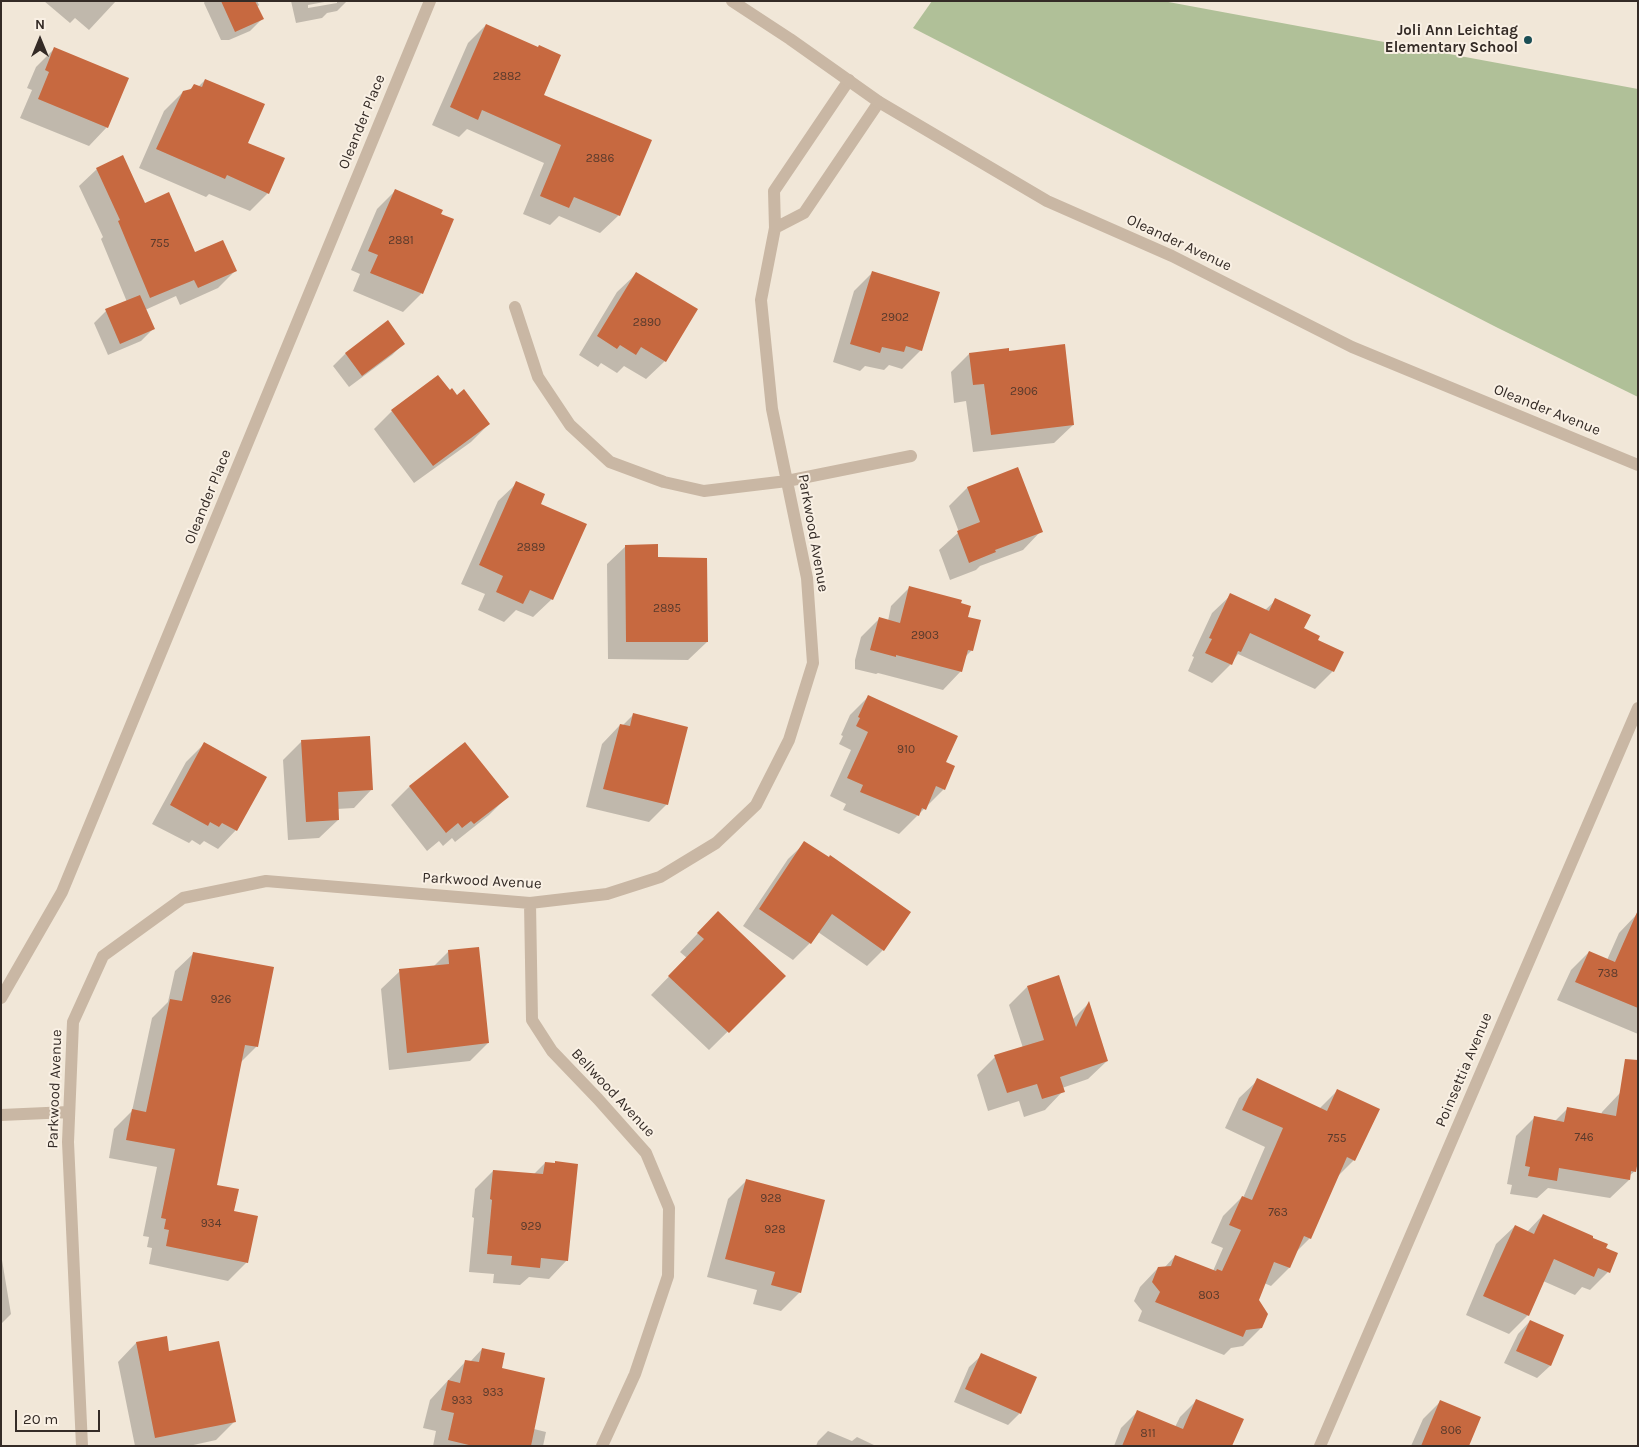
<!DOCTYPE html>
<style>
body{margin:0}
#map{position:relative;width:1639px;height:1447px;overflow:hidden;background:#f1e7d8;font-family:Karla,sans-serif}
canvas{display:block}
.frame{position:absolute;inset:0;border:2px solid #342b26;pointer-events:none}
.north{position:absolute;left:15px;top:15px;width:50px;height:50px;-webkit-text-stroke:4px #f9f0e4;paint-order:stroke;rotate:0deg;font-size:14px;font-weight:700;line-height:20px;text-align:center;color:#342b26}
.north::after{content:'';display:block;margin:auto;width:18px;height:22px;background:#342b26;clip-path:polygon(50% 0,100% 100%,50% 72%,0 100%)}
.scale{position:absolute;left:15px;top:1410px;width:85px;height:22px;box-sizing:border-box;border:2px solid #342b26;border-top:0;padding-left:6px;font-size:15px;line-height:18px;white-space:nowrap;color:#342b26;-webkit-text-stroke:4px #f9f0e4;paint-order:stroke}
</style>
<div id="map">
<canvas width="1639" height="1447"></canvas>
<div class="frame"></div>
<div class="north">N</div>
<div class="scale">20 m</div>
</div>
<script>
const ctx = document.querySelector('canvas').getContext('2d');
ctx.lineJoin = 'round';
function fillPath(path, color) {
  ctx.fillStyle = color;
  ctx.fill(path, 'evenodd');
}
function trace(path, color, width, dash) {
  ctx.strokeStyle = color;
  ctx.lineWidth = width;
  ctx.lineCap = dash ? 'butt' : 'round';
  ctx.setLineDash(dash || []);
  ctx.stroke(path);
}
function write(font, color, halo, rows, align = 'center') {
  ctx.font = font + ' Karla,sans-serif';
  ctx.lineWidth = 4;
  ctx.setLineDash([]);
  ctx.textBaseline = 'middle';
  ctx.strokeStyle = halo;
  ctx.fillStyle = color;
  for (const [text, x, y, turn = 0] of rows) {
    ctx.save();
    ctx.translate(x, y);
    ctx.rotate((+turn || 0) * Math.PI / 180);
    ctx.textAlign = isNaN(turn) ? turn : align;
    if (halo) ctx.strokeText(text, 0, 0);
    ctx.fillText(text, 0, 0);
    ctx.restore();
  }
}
fillPath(new Path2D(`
 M 932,1 L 1163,1 L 1638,89 L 1638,397 L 1496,327 L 913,28 Z`), '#b0c098');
fillPath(new Path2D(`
 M 44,1 L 116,1 L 89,30 L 75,18 L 70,23 Z
 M 205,1 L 257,1 L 259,5 L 257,7 L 262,19 L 250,31 L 229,40 L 221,40 L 204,3 Z
 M 291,1 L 330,1 L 308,5 L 308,8 L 337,3 L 337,1 L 347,1 L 337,11 L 327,13 L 322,18 L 296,23 Z
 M 486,25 L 542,95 L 619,215 L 600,233 L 559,216 L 550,225 L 523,214 L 544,163 L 467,129 L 459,137 L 432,125 L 468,43 Z
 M 54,49 L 107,127 L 89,146 L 20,118 L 32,90 L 27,88 L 36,67 Z
 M 205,80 L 247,143 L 268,193 L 250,211 L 209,194 L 206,197 L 139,168 L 164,111 L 183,92 L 188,91 L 194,86 L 198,87 Z
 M 97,169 L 144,205 L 195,254 L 235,271 L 218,288 L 180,305 L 176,296 L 145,310 L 153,329 L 141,341 L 108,355 L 94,323 L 106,311 L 127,302 L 101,239 L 103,237 L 79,186 Z
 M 395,191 L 452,220 L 421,294 L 403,312 L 353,291 L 360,274 L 351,270 L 377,209 Z
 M 872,273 L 921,350 L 902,369 L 889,365 L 884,370 L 865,366 L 860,371 L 833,362 L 854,291 Z
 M 636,274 L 665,361 L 646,379 L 624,366 L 617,373 L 601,363 L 598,367 L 579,355 L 617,292 Z
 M 388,322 L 404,343 L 392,355 L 349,387 L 333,366 L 345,354 Z
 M 1008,350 L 1073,425 L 1054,443 L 973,452 L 966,401 L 954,403 L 951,372 L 969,354 Z
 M 449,391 L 489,424 L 471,442 L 414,483 L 374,429 L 392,411 Z
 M 1017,469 L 1041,531 L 1023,550 L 980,566 L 976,570 L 950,580 L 939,550 L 959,532 L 949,506 L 967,488 Z
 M 517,483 L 539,505 L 552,599 L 533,617 L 516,610 L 504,622 L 478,610 L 485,594 L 461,584 L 498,501 Z
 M 626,546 L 657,558 L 707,642 L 688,660 L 608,659 L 607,564 Z
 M 910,587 L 959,604 L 972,650 L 965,657 L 961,671 L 943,690 L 878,673 L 876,674 L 855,669 L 855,660 L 861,637 L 880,618 L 888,621 L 891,606 Z
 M 1231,595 L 1264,611 L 1276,600 L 1303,629 L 1316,640 L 1333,671 L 1315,689 L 1238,654 L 1231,664 L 1212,683 L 1188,671 L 1194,657 L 1192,656 L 1212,613 Z
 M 869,696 L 945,762 L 944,789 L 899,834 L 843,810 L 846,804 L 830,796 L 851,750 L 839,744 L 843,736 L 841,735 L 850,715 Z
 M 633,715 L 667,804 L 649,822 L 586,807 L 602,744 L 620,725 L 622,726 Z
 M 369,737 L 372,789 L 354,808 L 337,809 L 338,820 L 319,838 L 288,840 L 283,760 L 301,742 Z
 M 465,743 L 507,797 L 489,815 L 455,842 L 452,838 L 443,846 L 439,841 L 427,851 L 391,805 L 409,787 Z
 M 204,744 L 236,830 L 218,849 L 204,841 L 200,845 L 192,840 L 189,843 L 152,824 L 186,762 Z
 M 805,843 L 883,950 L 867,966 L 818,932 L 810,943 L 793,960 L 743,926 L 788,859 Z
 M 1637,914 L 1638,915 L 1638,1034 L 1557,1000 L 1571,970 L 1589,952 L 1607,960 L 1619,933 Z
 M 700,931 L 784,976 L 709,1050 L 651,995 L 687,958 L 680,952 Z
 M 449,951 L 488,1043 L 470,1061 L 389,1070 L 381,989 L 400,971 L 433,967 Z
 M 194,953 L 272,968 L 256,1047 L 240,1063 L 216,1186 L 233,1212 L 247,1262 L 228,1281 L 149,1264 L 152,1248 L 147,1247 L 149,1237 L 143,1236 L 157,1167 L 109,1158 L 114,1129 L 132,1111 L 152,1018 L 168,1002 L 175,971 Z
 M 1027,987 L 1072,1020 L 1088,1004 L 1107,1061 L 1088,1079 L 1062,1088 L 1063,1091 L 1045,1110 L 1024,1117 L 1019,1101 L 988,1111 L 977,1075 L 995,1057 L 1023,1048 L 1009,1005 Z
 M 1258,1080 L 1319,1109 L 1338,1090 L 1354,1160 L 1336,1178 L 1310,1238 L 1295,1253 L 1289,1268 L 1271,1286 L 1264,1283 L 1258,1300 L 1261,1328 L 1243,1346 L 1231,1348 L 1224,1355 L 1138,1321 L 1142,1311 L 1134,1301 L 1140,1287 L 1158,1268 L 1164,1268 L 1175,1256 L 1213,1271 L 1223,1248 L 1211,1243 L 1223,1216 L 1242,1197 L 1243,1198 L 1265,1147 L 1225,1128 L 1239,1098 Z
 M 1620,1093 L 1635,1171 L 1629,1176 L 1629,1180 L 1610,1198 L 1548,1188 L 1537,1198 L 1510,1194 L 1512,1185 L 1507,1184 L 1516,1136 L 1534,1118 L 1555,1121 L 1567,1109 L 1601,1115 L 1602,1112 Z
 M 545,1163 L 554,1164 L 555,1163 L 567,1260 L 549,1279 L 529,1277 L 520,1285 L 493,1283 L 494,1274 L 469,1272 L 474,1218 L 472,1217 L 475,1189 L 493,1171 L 533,1175 Z
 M 746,1181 L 800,1292 L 781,1311 L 753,1304 L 757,1290 L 707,1277 L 728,1199 Z
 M 1543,1215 L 1605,1249 L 1608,1272 L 1590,1290 L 1582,1287 L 1575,1295 L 1543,1281 L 1528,1315 L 1509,1334 L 1466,1315 L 1496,1244 L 1515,1226 L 1527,1232 Z
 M 2,1260 L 11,1314 L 1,1324 L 1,1261 Z
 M 1530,1321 L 1562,1336 L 1550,1366 L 1537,1378 L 1504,1363 L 1518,1334 Z
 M 166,1338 L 168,1352 L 234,1422 L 216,1440 L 189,1446 L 135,1446 L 118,1362 L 136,1343 Z
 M 482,1349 L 501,1369 L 534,1429 L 546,1432 L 543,1446 L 433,1446 L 436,1431 L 423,1428 L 430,1400 L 466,1361 L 470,1362 Z
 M 982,1355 L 1020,1413 L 1008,1425 L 954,1402 L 969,1367 Z
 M 1197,1400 L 1231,1446 L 1114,1446 L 1121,1428 L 1138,1411 L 1175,1427 L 1180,1417 Z
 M 1441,1401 L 1467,1446 L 1411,1446 L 1423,1419 Z
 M 828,1431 L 852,1441 L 857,1437 L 876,1446 L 816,1446 L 818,1441 Z`), '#0003');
fillPath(new Path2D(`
 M 221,1 L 255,1 L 264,19 L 235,32 Z
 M 486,24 L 538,47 L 539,45 L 561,55 L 544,95 L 652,140 L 620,216 L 574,197 L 569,208 L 540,196 L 561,145 L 482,110 L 478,120 L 450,107 Z
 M 54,47 L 129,78 L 108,128 L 38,99 L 49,72 L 45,70 Z
 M 205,79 L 265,104 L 248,143 L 285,158 L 269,194 L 227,175 L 225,179 L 156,149 L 183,91 L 191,89 L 194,84 L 202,87 Z
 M 123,155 L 145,203 L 169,192 L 195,252 L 223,240 L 237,271 L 198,288 L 194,280 L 150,298 L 118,221 L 120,220 L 96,168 Z
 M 395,189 L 443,210 L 441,214 L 454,219 L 423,294 L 370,273 L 378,255 L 368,251 Z
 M 872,271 L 940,292 L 922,351 L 906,346 L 904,352 L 882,347 L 880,353 L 850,344 Z
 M 636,272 L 698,309 L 666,362 L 641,347 L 636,355 L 620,345 L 617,349 L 597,336 Z
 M 140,295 L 155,329 L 120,344 L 105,309 Z
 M 388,320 L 405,344 L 362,376 L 345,353 Z
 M 1065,344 L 1074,425 L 991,435 L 984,384 L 973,385 L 969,353 L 1009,348 L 1009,351 Z
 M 438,375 L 450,390 L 452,388 L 457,395 L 464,389 L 490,424 L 433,466 L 391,410 Z
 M 1018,467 L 1043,532 L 995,550 L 996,552 L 969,563 L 957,531 L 980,522 L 967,487 Z
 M 516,481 L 545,494 L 541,504 L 587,524 L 553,600 L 530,590 L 523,604 L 496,592 L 503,576 L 479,565 Z
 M 658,544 L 658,557 L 707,558 L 708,642 L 626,642 L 625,545 Z
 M 909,586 L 962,600 L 961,603 L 971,606 L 968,617 L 981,620 L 973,651 L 968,650 L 962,672 L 896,655 L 896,657 L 870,650 L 879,617 L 900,623 Z
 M 1230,593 L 1269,611 L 1275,598 L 1311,615 L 1304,628 L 1320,636 L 1318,640 L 1344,652 L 1334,672 L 1250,633 L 1241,652 L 1238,651 L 1232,665 L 1205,653 L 1212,639 L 1209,638 Z
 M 868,695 L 958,736 L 946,762 L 955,766 L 945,790 L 936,786 L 926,810 L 922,808 L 919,816 L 860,792 L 863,785 L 847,778 L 868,732 L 856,726 L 860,718 L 858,717 Z
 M 633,713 L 688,727 L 668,805 L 603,789 L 620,724 L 630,726 Z
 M 370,736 L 373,790 L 338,792 L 339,820 L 306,822 L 301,740 Z
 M 204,742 L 267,777 L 237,831 L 222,823 L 219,827 L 210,822 L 208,826 L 170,805 Z
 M 465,742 L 509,797 L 474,824 L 471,821 L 462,828 L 458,823 L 446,833 L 409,786 Z
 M 804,841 L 829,857 L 830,855 L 911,912 L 884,951 L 832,914 L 811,944 L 759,909 Z
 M 1638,910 L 1638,1008 L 1575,982 L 1589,951 L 1615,962 Z
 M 718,911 L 786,976 L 729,1033 L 668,976 L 704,939 L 697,933 Z
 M 479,947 L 489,1043 L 407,1053 L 399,969 L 449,964 L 448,950 Z
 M 193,952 L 274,967 L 258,1047 L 245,1045 L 217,1185 L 239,1189 L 234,1211 L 258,1216 L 248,1263 L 166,1246 L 169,1230 L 164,1229 L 166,1219 L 161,1218 L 175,1149 L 126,1140 L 132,1109 L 146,1112 L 170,999 L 182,1001 Z
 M 1059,975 L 1076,1027 L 1089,1001 L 1108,1061 L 1060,1077 L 1065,1092 L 1042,1099 L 1037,1084 L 1007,1093 L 994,1055 L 1044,1040 L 1027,986 Z
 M 1625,1059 L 1638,1060 L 1638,1160 L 1636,1172 L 1631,1171 L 1630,1180 L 1559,1168 L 1557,1181 L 1528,1176 L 1530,1167 L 1525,1166 L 1534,1116 L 1564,1122 L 1567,1107 L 1616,1116 Z
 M 1257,1078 L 1327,1111 L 1337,1089 L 1380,1109 L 1355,1161 L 1347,1157 L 1311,1239 L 1304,1236 L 1290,1268 L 1274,1262 L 1259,1300 L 1268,1314 L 1262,1328 L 1246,1330 L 1243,1337 L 1155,1302 L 1160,1292 L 1152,1282 L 1158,1267 L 1171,1266 L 1175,1255 L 1216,1271 L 1217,1269 L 1222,1271 L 1241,1230 L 1229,1225 L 1242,1196 L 1252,1200 L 1283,1128 L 1242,1110 Z
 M 555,1161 L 578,1164 L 568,1261 L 541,1258 L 540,1268 L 511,1265 L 512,1256 L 487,1254 L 492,1200 L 490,1199 L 493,1170 L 543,1174 L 545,1162 L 555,1163 Z
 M 746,1179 L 825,1200 L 801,1293 L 771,1285 L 775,1272 L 725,1259 Z
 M 1543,1214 L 1593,1236 L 1593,1238 L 1608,1244 L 1606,1248 L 1618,1253 L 1610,1273 L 1598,1268 L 1594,1277 L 1554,1259 L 1529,1316 L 1483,1296 L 1515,1225 L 1534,1234 Z
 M 1530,1320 L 1564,1335 L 1551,1366 L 1516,1351 Z
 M 167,1336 L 169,1351 L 219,1341 L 236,1422 L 155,1438 L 136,1342 Z
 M 482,1348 L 505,1353 L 502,1368 L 545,1378 L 531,1446 L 473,1446 L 448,1440 L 454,1413 L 441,1410 L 448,1380 L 460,1383 L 465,1360 L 479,1362 Z
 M 981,1353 L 1037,1377 L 1021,1414 L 965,1389 Z
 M 1196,1399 L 1244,1419 L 1232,1446 L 1122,1446 L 1137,1410 L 1183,1429 Z
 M 1440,1400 L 1481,1417 L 1469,1446 L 1421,1446 Z`), '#c76940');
trace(new Path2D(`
 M 775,228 L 804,213 L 879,102
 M 515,307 L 538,377 L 570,425 L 610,462 L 664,482 L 704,491 L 787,481 L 911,456
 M 530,903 L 532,1020 L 552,1051 L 598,1099 L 646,1153 L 669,1208 L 668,1276 L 635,1374 L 602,1446
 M 1,998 L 62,892 L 430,1
 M 1,1115 L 69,1112
 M 82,1446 L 68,1142 L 73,1022 L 103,956 L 183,898 L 266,881 L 530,903 L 607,894 L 660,877 L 716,843 L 756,805 L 789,740 L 813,663 L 807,578 L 772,409 L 761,300 L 775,228 L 774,191 L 849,80`), '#c9b7a4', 12);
trace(new Path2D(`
 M 732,1 L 790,39 L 879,102 L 1047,201 L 1172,256 L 1352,347 L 1638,465
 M 1320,1446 L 1638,708`), '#c9b7a4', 12);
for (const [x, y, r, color] of [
 [1528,40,5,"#1b4e55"]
]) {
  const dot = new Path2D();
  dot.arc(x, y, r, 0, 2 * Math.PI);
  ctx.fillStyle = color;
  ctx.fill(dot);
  trace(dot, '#f9f0e4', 2);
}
write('12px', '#593a2c', null, [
 ["2882",507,77],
 ["2886",600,159],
 ["2881",401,241],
 ["755",160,244],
 ["2902",895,318],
 ["2890",647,323],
 ["2906",1024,392],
 ["2889",531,548],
 ["2895",667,609],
 ["2903",925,636],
 ["910",906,750],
 ["738",1608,974],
 ["926",221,1000],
 ["746",1584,1138],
 ["755",1337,1139],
 ["928",771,1199],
 ["763",1278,1213],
 ["934",211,1224],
 ["929",531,1227],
 ["928",775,1230],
 ["803",1209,1296],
 ["933",493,1393],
 ["933",462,1401],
 ["806",1451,1431],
 ["811",1148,1434]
]);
write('bold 15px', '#342b26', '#f9f0e4', [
 ["Joli Ann Leichtag",1518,31],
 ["Elementary School",1518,48]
], 'right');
write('15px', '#342b26', '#f9f0e4', [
 ["Oleander Place",362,122,-68],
 ["Oleander Avenue",1179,243,25],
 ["Oleander Avenue",1547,410,22],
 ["Oleander Place",208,497,-68],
 ["Parkwood Avenue",813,533,80],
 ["Parkwood Avenue",482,881,3],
 ["Poinsettia Avenue",1464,1070,-67],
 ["Parkwood Avenue",55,1089,-88],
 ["Bellwood Avenue",613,1093,47]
]);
</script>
